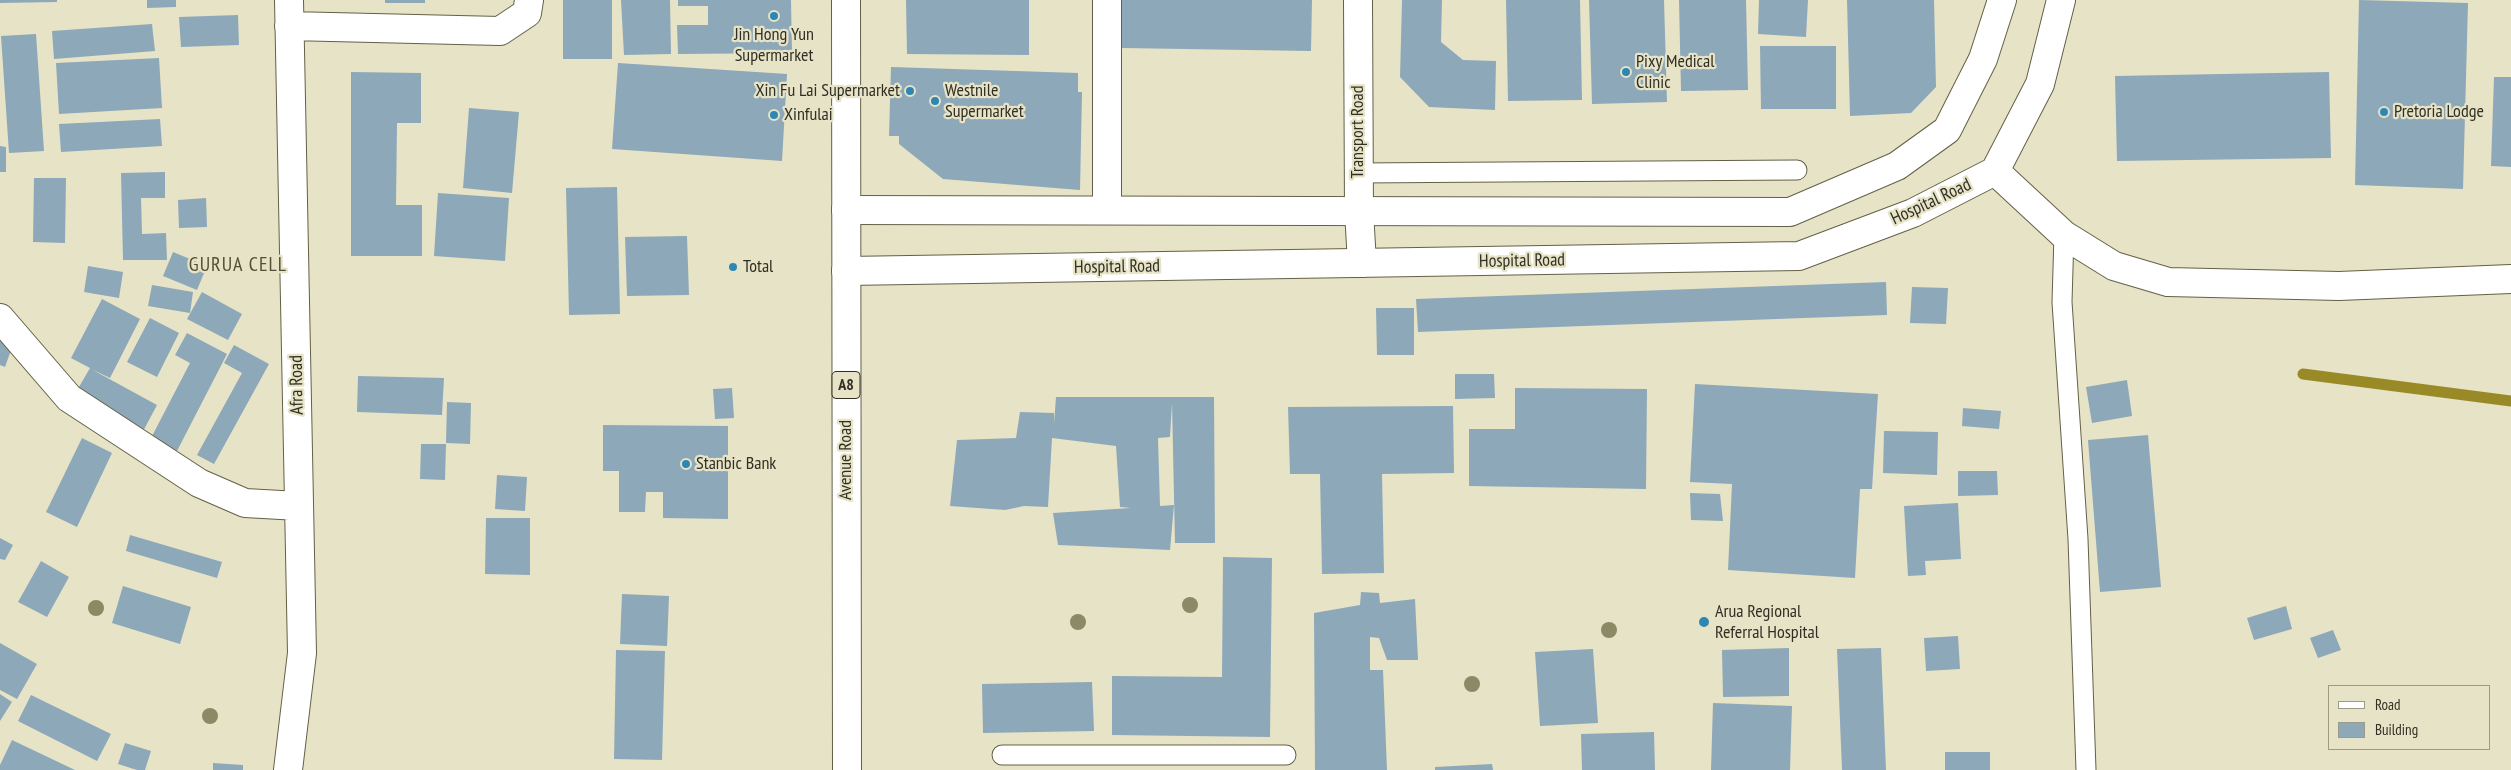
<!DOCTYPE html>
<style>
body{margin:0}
#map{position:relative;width:2511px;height:770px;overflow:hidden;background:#e7e3c6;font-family:"PT Sans Narrow",sans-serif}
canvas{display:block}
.legend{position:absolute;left:2328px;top:685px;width:162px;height:65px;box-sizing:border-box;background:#e7e3c6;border:1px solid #9e9b85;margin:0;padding:6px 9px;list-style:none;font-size:15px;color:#302f24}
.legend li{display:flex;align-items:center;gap:10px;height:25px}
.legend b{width:25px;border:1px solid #9e9b85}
</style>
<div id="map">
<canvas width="2511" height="770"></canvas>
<ul class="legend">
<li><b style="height:6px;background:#fff"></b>Road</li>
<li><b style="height:14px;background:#8da8b9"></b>Building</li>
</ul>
</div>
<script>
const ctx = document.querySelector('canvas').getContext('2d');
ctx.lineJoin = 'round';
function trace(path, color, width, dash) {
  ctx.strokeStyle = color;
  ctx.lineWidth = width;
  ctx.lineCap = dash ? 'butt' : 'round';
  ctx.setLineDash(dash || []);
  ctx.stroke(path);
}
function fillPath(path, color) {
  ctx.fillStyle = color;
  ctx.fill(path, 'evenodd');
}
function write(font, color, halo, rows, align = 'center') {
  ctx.font = font + ' "PT Sans Narrow",sans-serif';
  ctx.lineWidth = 4.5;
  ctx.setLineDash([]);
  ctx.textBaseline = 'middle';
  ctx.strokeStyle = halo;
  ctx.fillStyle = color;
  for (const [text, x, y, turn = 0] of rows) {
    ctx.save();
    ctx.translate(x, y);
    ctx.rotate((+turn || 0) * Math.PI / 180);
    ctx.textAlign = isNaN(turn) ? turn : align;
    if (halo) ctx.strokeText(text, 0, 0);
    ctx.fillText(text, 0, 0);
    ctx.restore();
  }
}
trace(new Path2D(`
 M 2303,374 L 2511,401`), '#9a8a27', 11);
fillPath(new Path2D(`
 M 0,0 L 57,0 L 57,2 L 0,3 Z
 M 147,0 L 176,0 L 176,7 L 147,8 Z
 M 385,0 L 425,0 L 425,3 L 385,3 Z
 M 563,0 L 612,0 L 612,59 L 563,59 Z
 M 621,0 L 670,0 L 671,54 L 624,55 Z
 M 678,0 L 791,0 L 792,53 L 678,54 L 677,25 L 708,25 L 708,6 L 678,6 Z
 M 906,0 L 1029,0 L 1029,55 L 907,54 Z
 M 1122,0 L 1312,0 L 1311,51 L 1122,48 Z
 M 1402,0 L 1442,0 L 1441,42 L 1463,60 L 1496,61 L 1495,110 L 1429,107 L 1400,77 Z
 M 1506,0 L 1580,0 L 1582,100 L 1508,101 Z
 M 1589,0 L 1664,0 L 1667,102 L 1592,104 Z
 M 1679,0 L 1746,0 L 1748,90 L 1681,91 Z
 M 1759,0 L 1808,0 L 1806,37 L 1758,34 Z
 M 1847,0 L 1934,0 L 1936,87 L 1911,113 L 1850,116 Z
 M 2359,0 L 2468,3 L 2463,189 L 2355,185 Z
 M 238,15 L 239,45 L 181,47 L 179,17 Z
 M 152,24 L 155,51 L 54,59 L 52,31 Z
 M 36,34 L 44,151 L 9,153 L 1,36 Z
 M 1760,46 L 1836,46 L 1836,109 L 1761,109 Z
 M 159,58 L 162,108 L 59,114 L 56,63 Z
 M 618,63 L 787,74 L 782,161 L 612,149 Z
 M 891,67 L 1078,73 L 1078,92 L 1082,92 L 1080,190 L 943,179 L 899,144 L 899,136 L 889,136 Z
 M 351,72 L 421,73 L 421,123 L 397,123 L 396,205 L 422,205 L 422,256 L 351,256 Z
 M 2329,72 L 2331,158 L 2117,161 L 2115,76 Z
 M 2494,77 L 2511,77 L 2511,167 L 2491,166 Z
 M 469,108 L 519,112 L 512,193 L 463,188 Z
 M 160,119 L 162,146 L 61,152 L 59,124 Z
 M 0,146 L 6,147 L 6,172 L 0,172 Z
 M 165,172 L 165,198 L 141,198 L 142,234 L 166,233 L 167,260 L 123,260 L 121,173 Z
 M 34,178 L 66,178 L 65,243 L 33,242 Z
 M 617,187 L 620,314 L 569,315 L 566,188 Z
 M 438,193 L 509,198 L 505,261 L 434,256 Z
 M 206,198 L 207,227 L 179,228 L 178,200 Z
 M 687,236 L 689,295 L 627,296 L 625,237 Z
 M 173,252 L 207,266 L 197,290 L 163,276 Z
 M 88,266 L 123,272 L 119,298 L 84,292 Z
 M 1886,282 L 1887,315 L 1418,332 L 1416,299 Z
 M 152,285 L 193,292 L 190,313 L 148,306 Z
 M 1912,287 L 1948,288 L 1946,324 L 1910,323 Z
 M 202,292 L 242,314 L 228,340 L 187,319 Z
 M 102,299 L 140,319 L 110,378 L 91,369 L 157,405 L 141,435 L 72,399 L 90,368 L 71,358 Z
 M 1376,308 L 1414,308 L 1414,355 L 1377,355 Z
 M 150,318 L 179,333 L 157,377 L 127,362 Z
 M 187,333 L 227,354 L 177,451 L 151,438 L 190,363 L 175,355 Z
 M 0,334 L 15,339 L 5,367 L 0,365 Z
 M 234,345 L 269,364 L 214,464 L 197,455 L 242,373 L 224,363 Z
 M 1455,374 L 1494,374 L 1495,398 L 1455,399 Z
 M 358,376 L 444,378 L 442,415 L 357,412 Z
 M 2127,380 L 2132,416 L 2092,423 L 2086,387 Z
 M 1695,384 L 1878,394 L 1872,489 L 1860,489 L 1855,578 L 1728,570 L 1732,484 L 1690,482 Z
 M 732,388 L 734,418 L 715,419 L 713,389 Z
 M 1515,388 L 1647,389 L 1646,489 L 1469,486 L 1469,429 L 1515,429 Z
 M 1056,397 L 1214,397 L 1215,543 L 1175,543 L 1172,403 L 1170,437 L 1158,438 L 1160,506 L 1174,505 L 1170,550 L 1058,545 L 1053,513 L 1131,508 L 1120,507 L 1116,446 L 1052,438 L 1048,507 L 1024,506 L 1005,510 L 950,506 L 957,440 L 1016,438 L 1020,412 L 1054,413 L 1054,424 Z
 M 447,402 L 471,403 L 470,444 L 446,443 Z
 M 1453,406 L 1454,473 L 1382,474 L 1384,573 L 1322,574 L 1320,474 L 1290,474 L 1288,407 Z
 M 1963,408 L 2001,411 L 1999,429 L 1962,426 Z
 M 603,425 L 728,426 L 728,519 L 663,518 L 663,492 L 646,492 L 645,512 L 619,512 L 619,471 L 603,471 Z
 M 1884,431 L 1938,432 L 1937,475 L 1883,473 Z
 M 2148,435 L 2161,587 L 2100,592 L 2088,440 Z
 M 82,438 L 112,453 L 77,527 L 46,512 Z
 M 421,444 L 446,444 L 445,480 L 420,479 Z
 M 1958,471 L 1997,471 L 1998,495 L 1958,496 Z
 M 497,475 L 527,477 L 525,511 L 495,509 Z
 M 1690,493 L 1720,494 L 1723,521 L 1691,520 Z
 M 1958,503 L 1961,559 L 1925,561 L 1926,575 L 1908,576 L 1904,506 Z
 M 486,518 L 530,518 L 530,575 L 485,574 Z
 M 130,535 L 222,562 L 217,578 L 126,551 Z
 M 0,538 L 13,545 L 5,560 L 0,559 Z
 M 1223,557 L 1272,558 L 1270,737 L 1112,735 L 1112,676 L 1222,677 Z
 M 41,561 L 69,577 L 47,617 L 18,602 Z
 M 123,586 L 191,607 L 180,644 L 112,623 Z
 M 1361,592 L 1379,593 L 1380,603 L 1415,599 L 1418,660 L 1387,660 L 1379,638 L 1370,637 L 1370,670 L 1383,670 L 1387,770 L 1315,770 L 1314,613 L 1360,605 Z
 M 622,594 L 669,596 L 667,646 L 620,644 Z
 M 2286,606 L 2292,629 L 2254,640 L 2247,618 Z
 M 2333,630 L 2341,650 L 2318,658 L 2310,638 Z
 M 1958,636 L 1960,669 L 1926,671 L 1924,638 Z
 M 0,643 L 37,664 L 17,699 L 0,690 Z
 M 1789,648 L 1789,696 L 1723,697 L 1722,650 Z
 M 1881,648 L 1886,770 L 1842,770 L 1837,649 Z
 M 1593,649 L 1598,723 L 1540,726 L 1535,652 Z
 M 616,650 L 665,651 L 662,760 L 614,759 Z
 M 1092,682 L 1094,731 L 983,733 L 982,684 Z
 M 0,694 L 12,702 L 0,721 Z
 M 31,695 L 111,734 L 97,761 L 18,721 Z
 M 1713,703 L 1792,706 L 1790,770 L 1711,770 Z
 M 1654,732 L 1655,770 L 1582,770 L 1581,734 Z
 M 12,740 L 75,770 L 0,770 L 0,765 Z
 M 125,743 L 151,751 L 145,770 L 137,770 L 118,764 Z
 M 1945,752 L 1990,752 L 1990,770 L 1945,770 Z
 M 213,763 L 243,765 L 243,770 L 213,770 Z
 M 1492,764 L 1493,770 L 1435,770 L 1435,767 Z`), '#8da8b9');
const service = new Path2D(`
 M 1358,173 L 1797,170
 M 2064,235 L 2062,302 L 2078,539 L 2086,770
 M 1002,755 L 1286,755`);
const minor = new Path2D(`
 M 1358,0 L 1359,211 L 1362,263
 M 289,26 L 500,31 L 527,13 L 529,0
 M 1995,171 L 2064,235 L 2114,266 L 2168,282 L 2339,286 L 2511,279
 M 1107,210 L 1107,0
 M 0,318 L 69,398 L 199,483 L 245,503 L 299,506
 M 288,770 L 302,653 L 289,0`);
const secondary = new Path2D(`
 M 846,210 L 1790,212 L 1897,166 L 1947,130 L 1983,59 L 2002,0
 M 846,271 L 1799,256 L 1913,213 L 1995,171 L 2040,84 L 2061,0`);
const primary = new Path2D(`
 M 846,0 L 847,770`);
trace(service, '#646047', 21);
trace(minor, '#646047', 30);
trace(secondary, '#646047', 30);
trace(primary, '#646047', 30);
trace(service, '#fff', 19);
trace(minor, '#fff', 28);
trace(secondary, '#fff', 28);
trace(primary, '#fff', 28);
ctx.fillStyle = '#8d8865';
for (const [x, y] of [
 [1190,605],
 [96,608],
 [1078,622],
 [1609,630],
 [1472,684],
 [210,716]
]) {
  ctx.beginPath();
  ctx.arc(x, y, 8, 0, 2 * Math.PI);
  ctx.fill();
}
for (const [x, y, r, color] of [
 [774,16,5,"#2d87b4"],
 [1626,72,5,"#2d87b4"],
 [910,91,5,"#2d87b4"],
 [935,101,5,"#2d87b4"],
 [2384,112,5,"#2d87b4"],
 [774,115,5,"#2d87b4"],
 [733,267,5,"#2d87b4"],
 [686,464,5,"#2d87b4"],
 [1704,622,6,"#2d87b4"]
]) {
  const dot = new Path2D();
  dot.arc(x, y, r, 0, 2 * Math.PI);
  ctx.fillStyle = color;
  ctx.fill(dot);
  trace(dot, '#e7e3c6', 2);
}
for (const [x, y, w] of [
 [846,385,28]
]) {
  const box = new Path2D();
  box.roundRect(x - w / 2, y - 13.5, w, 27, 4);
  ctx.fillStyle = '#e7e3c6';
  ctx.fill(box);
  trace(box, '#302f24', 1);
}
write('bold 16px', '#302f24', null, [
 ["A8",846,385]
]);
write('18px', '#302f24', '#e7e3c6', [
 ["Jin Hong Yun",774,35,"center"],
 ["Supermarket",774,56,"center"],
 ["Pixy Medical",1636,62],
 ["Clinic",1636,83],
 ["Xin Fu Lai Supermarket",900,91,"right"],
 ["Westnile",945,91],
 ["Supermarket",945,112],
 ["Pretoria Lodge",2394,112],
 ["Xinfulai",784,115],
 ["Total",743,267],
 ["Stanbic Bank",696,464],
 ["Arua Regional",1715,612],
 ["Referral Hospital",1715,633]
], 'left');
write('18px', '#302f24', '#e7e3c6', [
 ["Transport Road",1358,132,-90],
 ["Hospital Road",1931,202,-25],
 ["Hospital Road",1522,261,-1],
 ["Hospital Road",1117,267,-1],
 ["Afra Road",297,385,-91],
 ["Avenue Road",846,460,-90]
]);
ctx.letterSpacing = '1px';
write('20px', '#545038', '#e7e3c6', [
 ["GURUA CELL",238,265]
]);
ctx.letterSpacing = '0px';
</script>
